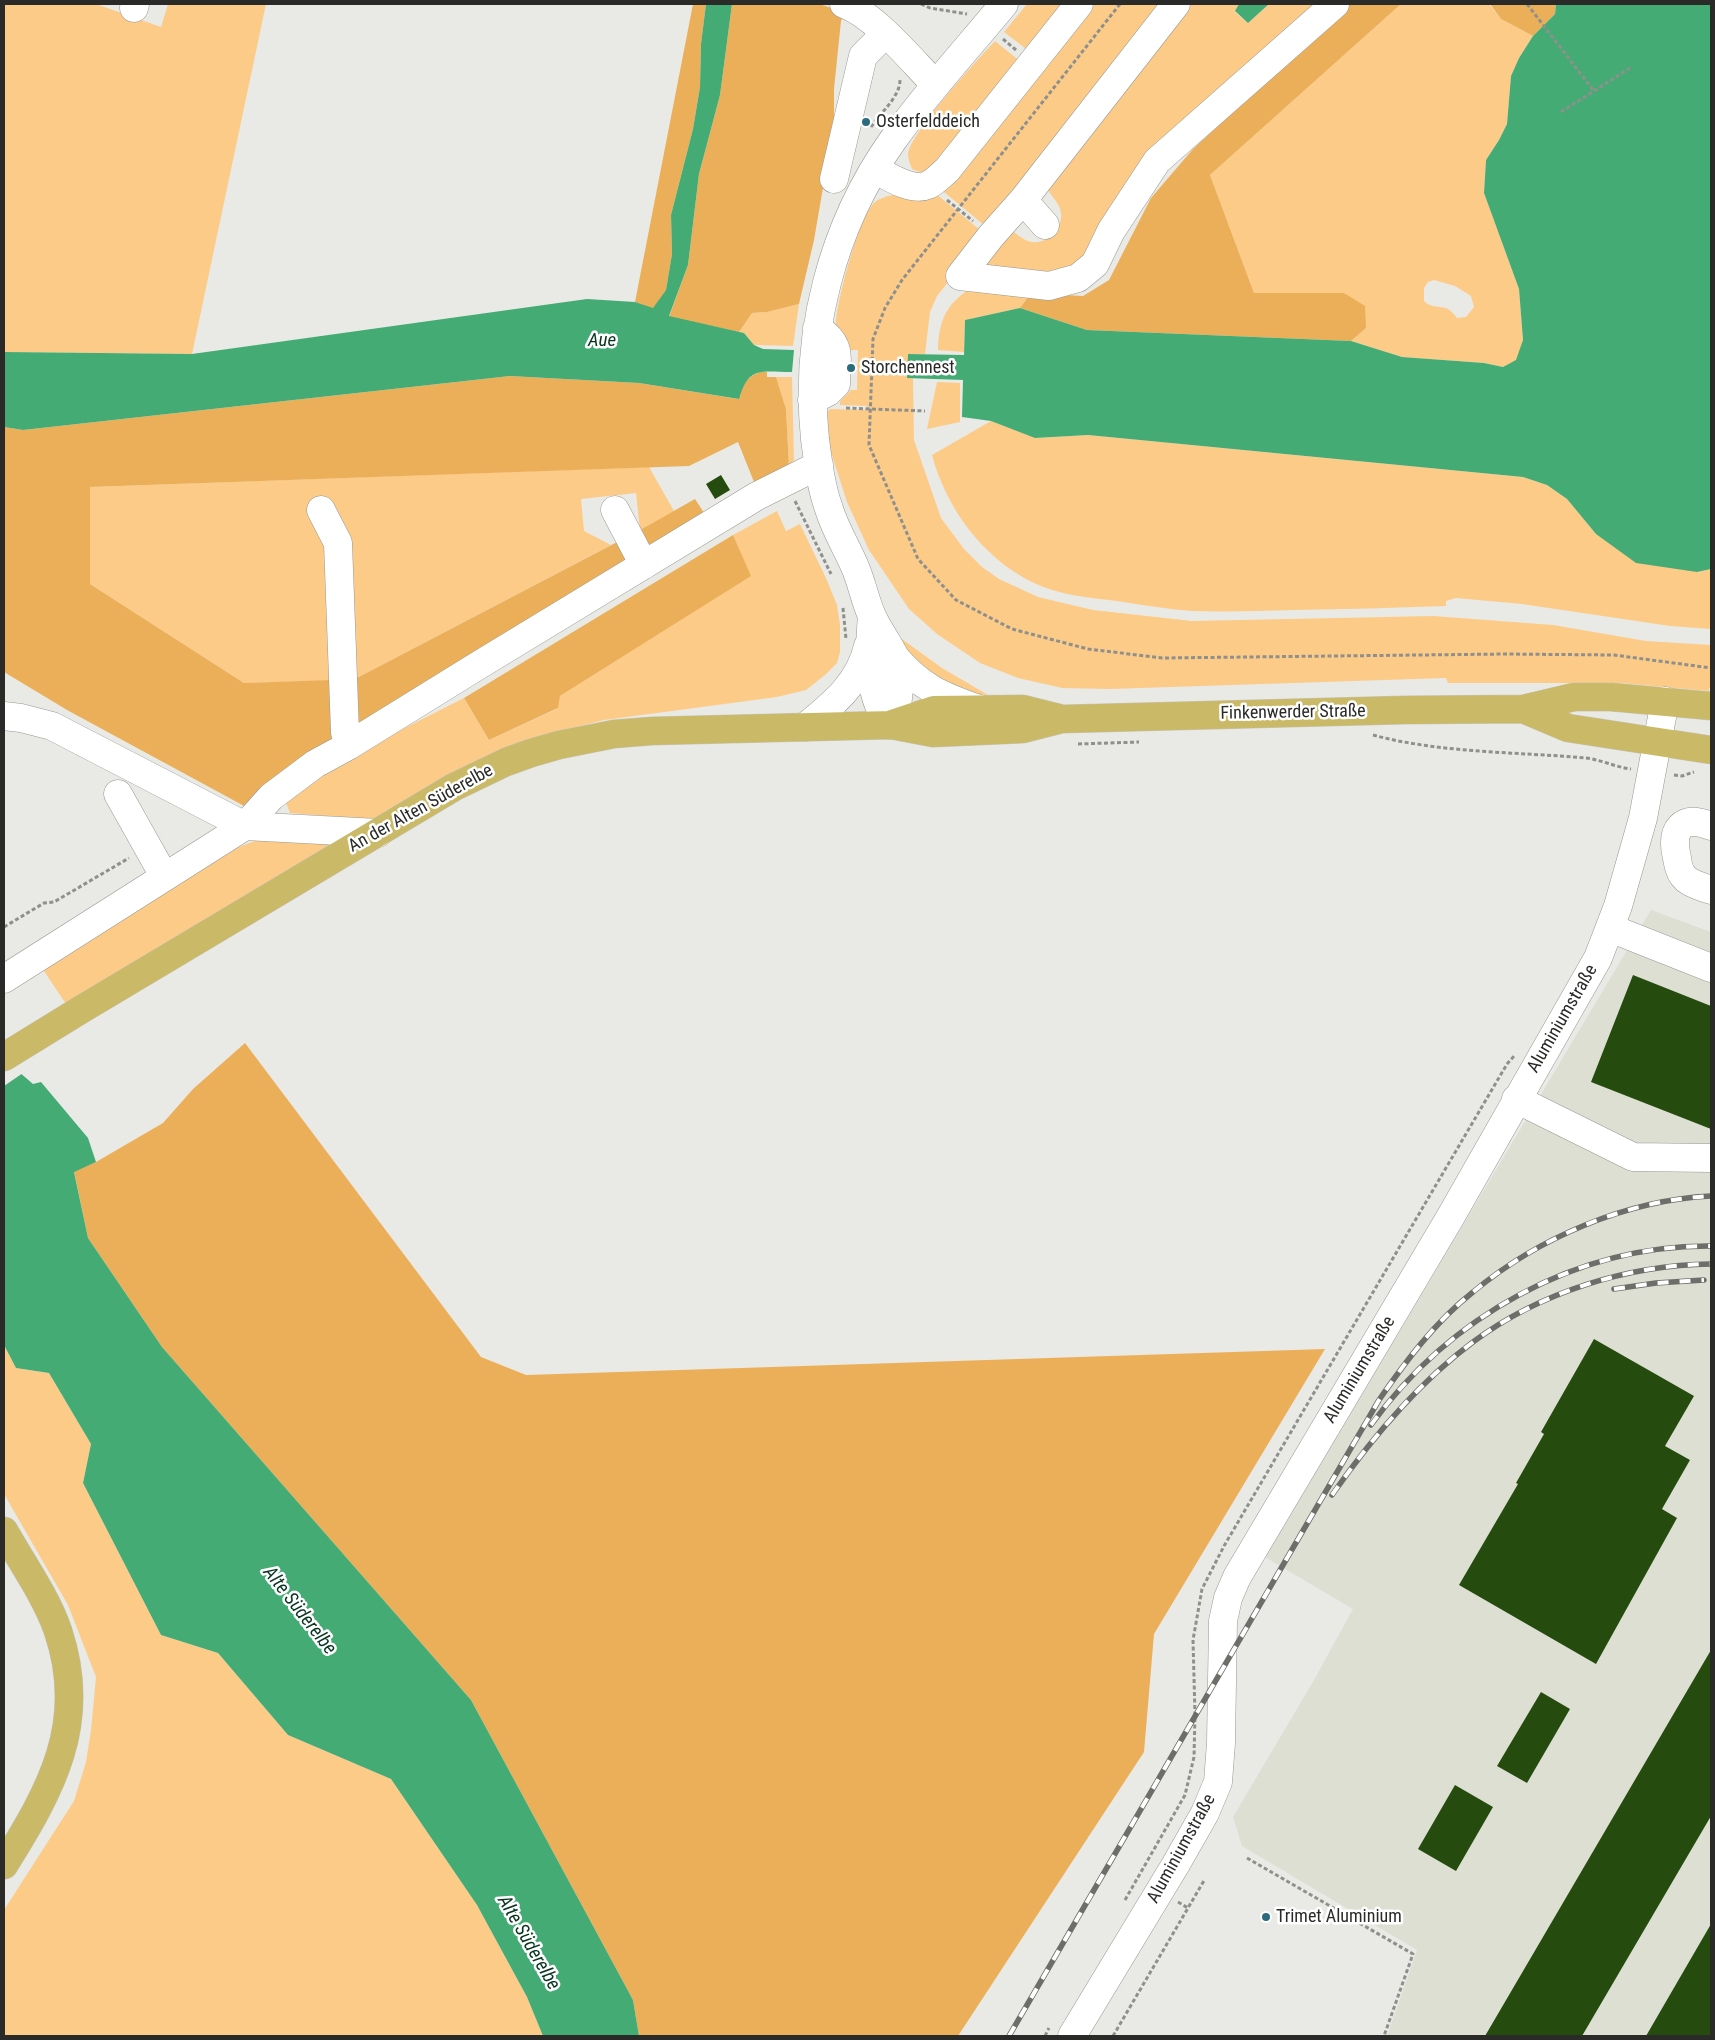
<!DOCTYPE html>
<meta charset="utf-8">
<style>
body{margin:0}
#map{position:relative;width:1715px;height:2040px;overflow:hidden;background:#e9eae5;font-family:"Roboto Condensed",sans-serif}
canvas{display:block}
.frame{position:absolute;inset:0;border:5px solid #2a2a28;pointer-events:none}
</style>
<div id="map">
<canvas width="1715" height="2040"></canvas>
<div class="frame"></div>
</div>
<script>
const ctx = document.querySelector('canvas').getContext('2d');
ctx.lineJoin = 'round';
function fillPath(path, color) {
  ctx.fillStyle = color;
  ctx.fill(path, 'evenodd');
}
function trace(path, color, width, dash) {
  ctx.strokeStyle = color;
  ctx.lineWidth = width;
  ctx.lineCap = dash ? 'butt' : 'round';
  ctx.setLineDash(dash || []);
  ctx.stroke(path);
}
function write(font, color, halo, rows, align = 'center') {
  ctx.font = font + ' "Roboto Condensed",sans-serif';
  ctx.lineWidth = 5;
  ctx.setLineDash([]);
  ctx.textBaseline = 'middle';
  ctx.strokeStyle = halo;
  ctx.fillStyle = color;
  for (const [text, x, y, turn = 0] of rows) {
    ctx.save();
    ctx.translate(x, y);
    ctx.rotate((+turn || 0) * Math.PI / 180);
    ctx.textAlign = isNaN(turn) ? turn : align;
    if (halo) ctx.strokeText(text, 0, 0);
    ctx.fillText(text, 0, 0);
    ctx.restore();
  }
}
fillPath(new Path2D(`
 M 1651,910 L 1711,932 L 1711,2036 L 1387,2036 L 1417,1950 L 1242,1846 L 1233,1817 L 1314,1680 L 1353,1609 L 1265,1557 Z`), '#dddfd3');
fillPath(new Path2D(`
 M 4,4 L 96,4 L 161,27 L 168,4 L 266,4 L 192,354 L 4,352 Z
 M 1027,4 L 1073,4 L 1034,55 L 1004,32 Z
 M 1084,4 L 1172,4 L 990,230 L 939,188 Z
 M 1181,4 L 1239,4 L 1235,12 L 1248,23 L 1269,4 L 1316,4 L 1080,263 L 1058,276 L 982,271 L 1006,225 C 1013,231 1020,238 1028,241 C 1045,247 1063,230 1061,213 C 1060,204 1052,197 1048,190 Z
 M 1401,4 L 1489,4 L 1501,19 L 1533,36 L 1519,58 L 1511,76 L 1507,124 L 1499,140 L 1486,160 L 1484,193 L 1519,289 L 1523,340 L 1517,360 L 1503,367 L 1484,363 L 1402,357 L 1351,341 L 1366,328 L 1345,293 L 1254,293 L 1210,175 ZM 1434,280 L 1455,286 L 1471,296 L 1474,307 L 1466,317 L 1457,318 C 1455,315 1451,311 1448,309 C 1439,305 1432,309 1424,301 L 1424,288 L 1428,282 Z
 M 995,41 L 1026,66 L 925,174 L 912,169 C 910,164 908,159 908,154 C 911,132 977,60 995,41 Z
 M 935,193 L 986,235 L 937,296 L 930,312 L 925,354 L 908,354 L 907,377 L 913,378 L 914,440 L 941,518 L 964,549 L 982,567 L 999,579 L 1038,597 L 1093,610 L 1192,621 L 1433,616 L 1553,625 L 1646,641 L 1711,645 L 1711,688 L 1709,688 L 1709,691 L 1620,683 L 1448,683 L 1446,678 L 1110,689 L 1062,688 L 1018,678 L 980,663 L 937,634 L 909,609 L 869,550 L 847,502 L 829,446 L 827,413 L 830,409 L 868,410 L 867,406 L 840,405 L 840,401 L 851,390 L 857,390 L 858,350 L 848,350 C 844,343 836,334 836,326 C 835,306 860,213 875,202 C 890,191 916,194 935,193 Z
 M 974,286 L 1031,293 L 1020,308 L 965,320 L 964,352 L 938,350 C 939,318 947,303 974,286 Z
 M 799,304 L 793,346 L 754,345 L 744,333 L 739,332 L 752,313 L 767,312 Z
 M 776,377 L 792,377 L 794,460 L 789,467 L 786,409 Z
 M 937,382 L 960,383 L 960,422 L 927,429 Z
 M 991,421 L 1036,438 L 1088,435 L 1523,477 L 1547,485 L 1567,499 L 1596,534 L 1697,572 L 1711,569 L 1711,629 L 1670,626 L 1522,604 L 1456,598 L 1446,601 L 1446,606 C 1395,608 1345,609 1294,610 C 1260,611 1226,612 1192,611 C 1167,609 1142,605 1117,601 C 1089,598 1058,595 1032,582 C 983,558 946,508 932,455 Z
 M 649,467 L 674,511 L 640,530 L 636,493 L 581,499 L 584,531 L 611,545 L 353,680 L 244,683 L 90,584 L 90,487 Z
 M 777,511 L 786,531 L 800,524 L 826,578 L 837,605 L 840,625 L 840,652 L 837,663 L 825,675 L 806,690 L 777,697 L 604,720 L 541,736 L 377,820 L 290,813 L 284,798 L 365,748 L 464,698 L 489,740 L 557,709 L 560,696 L 750,576 L 733,535 Z
 M 899,637 L 942,668 L 988,695 L 961,693 L 916,666 Z
 M 260,839 L 337,844 L 66,1004 L 40,965 L 239,847 Z
 M 4,1345 L 16,1368 L 49,1373 L 91,1444 L 83,1483 L 161,1635 L 218,1653 L 288,1735 L 391,1779 L 477,1905 L 527,1997 L 543,2036 L 4,2036 L 4,1910 L 74,1801 L 86,1762 L 91,1730 L 96,1677 L 68,1605 L 4,1494 Z`), '#fdcb88');
fillPath(new Path2D(`
 M 693,4 L 706,4 L 701,44 L 700,87 L 693,129 L 671,215 L 672,254 L 666,290 L 653,309 L 635,302 Z
 M 732,4 L 819,4 L 845,12 L 841,21 L 834,89 L 834,124 L 814,240 L 799,304 L 767,312 L 752,313 L 739,332 L 669,317 L 688,265 L 699,174 L 720,95 Z
 M 1350,4 L 1401,4 L 1210,175 L 1254,293 L 1344,293 L 1365,306 L 1366,328 L 1351,341 L 1087,330 L 1020,308 L 1031,293 L 1083,296 L 1109,280 L 1151,198 L 1193,149 Z
 M 1490,4 L 1556,4 L 1555,14 L 1533,36 L 1501,19 Z
 M 760,372 L 767,372 L 767,377 L 776,377 L 786,409 L 789,467 L 756,487 L 738,442 L 689,466 L 90,487 L 90,584 L 244,683 L 331,680 L 333,740 L 246,807 L 67,710 L 4,672 L 4,427 L 23,430 L 510,376 L 639,383 L 738,399 C 743,385 746,377 760,372 Z
 M 695,499 L 708,519 L 650,548 L 640,530 Z
 M 733,535 L 751,576 L 560,696 L 558,708 L 489,740 L 464,698 Z
 M 621,540 L 628,568 L 358,730 L 353,680 Z
 M 245,1043 L 481,1357 L 526,1375 L 1325,1349 L 1154,1634 L 1144,1752 L 958,2036 L 639,2036 L 633,2000 L 471,1700 L 162,1347 L 88,1238 L 74,1171 L 96,1162 L 163,1123 L 193,1089 Z`), '#ecaf59');
fillPath(new Path2D(`
 M 706,4 L 732,4 L 720,95 L 699,174 L 688,265 L 669,316 L 744,333 L 754,345 L 763,349 L 794,350 L 792,372 C 761,372 749,365 739,399 L 639,383 L 510,376 L 23,430 L 4,427 L 4,352 L 192,354 L 587,299 L 635,302 L 653,308 L 666,290 L 672,254 L 671,215 L 693,129 L 700,87 L 701,44 Z
 M 1239,4 L 1269,4 L 1248,23 L 1235,11 Z
 M 1556,4 L 1711,4 L 1711,569 L 1697,572 L 1636,563 L 1596,534 L 1567,499 L 1547,485 L 1523,477 L 1088,435 L 1035,438 L 991,421 L 962,417 L 963,380 L 907,378 L 908,354 L 964,355 L 965,320 L 1020,308 L 1087,330 L 1351,341 L 1402,357 L 1484,363 L 1503,367 L 1516,360 L 1523,340 L 1519,289 L 1484,193 L 1486,160 L 1499,140 L 1507,124 L 1511,76 L 1519,58 L 1533,36 L 1555,14 Z
 M 4,1059 L 33,1084 L 41,1082 L 88,1138 L 96,1162 L 74,1172 L 88,1238 L 162,1347 L 471,1700 L 633,2000 L 639,2036 L 543,2036 L 527,1997 L 477,1905 L 391,1779 L 288,1735 L 218,1653 L 161,1635 L 83,1483 L 91,1444 L 49,1373 L 16,1368 L 4,1345 Z`), '#44ab75');
fillPath(new Path2D(`
 M 4,1057 L 23,1073 L 4,1086 Z`), '#e9eae5');
fillPath(new Path2D(`
 M 721,475 L 730,490 L 715,499 L 706,484 Z
 M 1633,975 L 1711,1006 L 1711,1129 L 1591,1082 Z
 M 1594,1339 L 1694,1396 L 1665,1446 L 1690,1460 L 1662,1509 L 1677,1518 L 1596,1664 L 1459,1585 L 1518,1484 L 1516,1483 L 1544,1434 L 1541,1432 Z
 M 1711,1650 L 1711,1816 L 1582,2036 L 1485,2036 Z
 M 1541,1692 L 1570,1709 L 1527,1783 L 1497,1766 Z
 M 1455,1785 L 1493,1807 L 1456,1871 L 1418,1849 Z
 M 1711,1924 L 1711,2036 L 1646,2036 Z`), '#254c0e');
const minor = new Path2D(`
 M 844,4 C 876,16 911,60 936,85
 M 1176,4 L 1023,200 L 991,236 L 960,276 L 1049,286 L 1078,278 L 1095,264 L 1111,231 L 1157,161 L 1335,4
 M 134,8 L 135,4
 M 875,169 C 889,177 912,192 928,185 C 935,182 941,175 947,170 L 1079,4
 M 834,179 L 863,56 L 885,34
 M 1023,200 L 1045,225
 M 812,400 L 828,392 L 836,384 C 836,356 843,345 817,328
 M 321,510 L 338,543 L 345,732 L 348,746
 M 615,510 L 644,565
 M 872,616 C 869,649 867,699 891,725 C 899,704 903,676 894,655 C 887,641 878,630 872,616 C 865,601 862,583 855,567 C 847,548 835,529 829,509 C 821,487 818,462 815,439 C 804,334 832,226 893,140 C 927,92 967,49 1004,4
 M 894,656 C 920,687 941,696 979,709
 M 4,716 L 21,718 L 52,726 L 245,826 L 378,833
 M 805,727 C 832,705 860,683 868,646
 M 118,794 L 164,876
 M 1711,826 C 1681,814 1670,830 1677,858 C 1678,866 1680,874 1686,879 C 1693,885 1703,887 1711,890
 M 1610,928 L 1711,968
 M 4,979 L 245,826 L 271,797 L 315,764 L 348,746 L 479,665 L 757,496 L 819,465
 M 1516,1099 L 1633,1157 L 1711,1158
 M 1072,2036 L 1176,1864 L 1205,1813 L 1218,1782 L 1221,1743 L 1223,1621 L 1228,1598 L 1237,1577 L 1451,1216 L 1598,958 L 1618,906 L 1643,818 L 1665,701`);
const major = new Path2D(`
 M 1523,709 L 1568,728 L 1711,750
 M 892,724 L 934,710 L 1023,709 L 1059,718
 M 4,1057 L 82,1009 L 454,787 L 506,762 L 531,753 L 559,745 L 614,734 L 652,731 L 891,725 L 933,733 L 979,731 L 1023,729 L 1062,719 L 1404,710 L 1523,709 L 1574,697 L 1611,697 L 1711,706
 M 4,1531 C 21,1561 47,1598 58,1631 C 89,1723 51,1790 4,1865`);
trace(minor, '#979893', 29);
trace(major, '#c8c8c7', 29);
trace(new Path2D(`
 M 921,4 L 930,8 L 967,14
 M 1120,4 L 902,280 L 885,308 L 873,339 L 869,445 L 918,559 L 956,600 L 1012,629 L 1088,649 L 1162,658 L 1505,654 L 1614,655 L 1711,668
 M 1527,4 L 1594,91
 M 1003,39 L 1016,50
 M 1561,112 L 1630,68
 M 871,127 C 880,113 900,97 900,80
 M 947,200 L 973,221
 M 846,408 L 925,411
 M 795,501 L 831,574
 M 843,608 L 846,639
 M 1373,735 C 1439,753 1518,752 1586,758 C 1602,760 1615,767 1631,769
 M 1078,744 L 1139,742
 M 1674,775 L 1682,776 L 1694,772
 M 4,927 L 44,903 L 54,902 L 129,858
 M 1247,1858 L 1413,1954 L 1384,2036
 M 1125,1900 L 1185,1795 L 1194,1757 L 1195,1715 L 1193,1640 L 1202,1589 L 1224,1546 L 1507,1064 L 1514,1056
 M 1178,1902 L 1188,1908
 M 1045,2036 L 1049,2028
 M 1113,2036 L 1205,1879`), '#8f908c', 3, [4, 2.5]);
trace(minor, '#fff', 28);
trace(major, '#cab966', 28);
const rail = new Path2D(`
 M 1614,1289 L 1656,1283 L 1704,1280
 M 1371,1425 C 1449,1317 1576,1245 1711,1246
 M 1332,1495 C 1371,1439 1418,1383 1473,1342 C 1540,1292 1628,1265 1711,1264
 M 1009,2036 L 1379,1400 C 1406,1361 1435,1322 1473,1292 C 1538,1238 1626,1200 1711,1196`);
trace(rail, '#6d6d6a', 5.5);
trace(rail, '#fff', 4, [11]);
for (const [x, y, r, color] of [
 [866,122,5,"#2a6b7e"],
 [851,368,5,"#2a6b7e"],
 [1266,1917,5,"#2a6b7e"]
]) {
  const dot = new Path2D();
  dot.arc(x, y, r, 0, 2 * Math.PI);
  ctx.fillStyle = color;
  ctx.fill(dot);
  trace(dot, '#fff', 2);
}
write('18px', '#2a2a28', '#fff', [
 ["Osterfelddeich",876,122],
 ["Storchennest",861,368],
 ["Trimet Aluminium",1276,1917]
], 'left');
write('18px', '#2a2a28', '#fff', [
 ["Finkenwerder Straße",1293,713,-1],
 ["An der Alten Süderelbe",421,809,-29],
 ["Aluminiumstraße",1563,1019,-60],
 ["Aluminiumstraße",1360,1370,-59],
 ["Aluminiumstraße",1182,1849,-61]
]);
write('italic 19px', '#07341e', '#fff', [
 ["Aue",602,341],
 ["Alte Süderelbe",299,1611,52],
 ["Alte Süderelbe",528,1943,60]
]);
</script>
